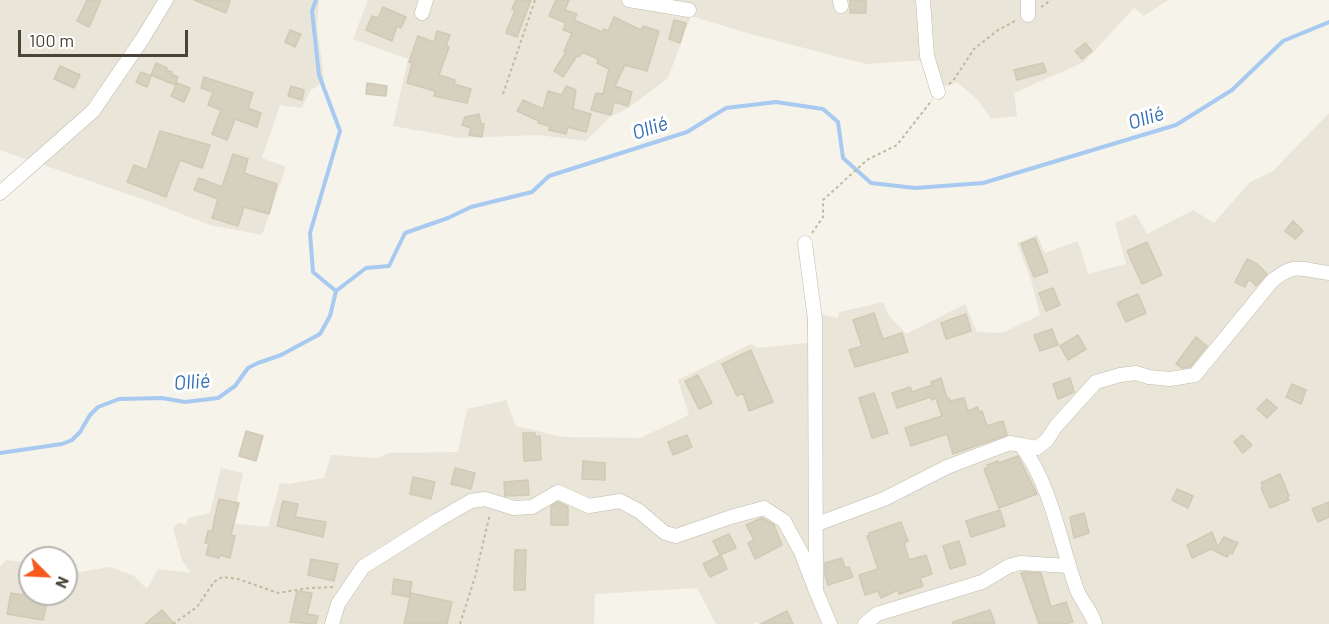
<!DOCTYPE html>
<meta charset="utf-8">
<style>
body{margin:0}
#map{position:relative;width:1329px;height:624px;overflow:hidden;background:#f5f3ea;font-family:Barlow,sans-serif}
canvas{display:block}
.north{position:absolute;left:18px;top:546px;width:60px;height:60px;box-sizing:border-box;background:#fff;border:2px solid #b6b4af;border-radius:50%;rotate:114deg;font-size:16px;font-weight:700;line-height:24px;text-align:center;color:#494438}
.north::after{content:'';display:block;margin:auto;width:21px;height:27px;background:#f7591f;clip-path:polygon(50% 0,100% 100%,50% 72%,0 100%)}
.scale{position:absolute;left:18px;top:30px;width:170px;height:27px;box-sizing:border-box;border:3px solid #494438;border-top:0;padding-left:8px;font-size:18px;line-height:21px;white-space:nowrap;color:#494438;-webkit-text-stroke:4px #fff;paint-order:stroke}
</style>
<div id="map">
<canvas width="1329" height="624"></canvas>
<div class="north">N</div>
<div class="scale">100 m</div>
</div>
<script>
const ctx = document.querySelector('canvas').getContext('2d');
ctx.lineJoin = 'round';
function fillPath(path, color) {
  ctx.fillStyle = color;
  ctx.fill(path, 'evenodd');
}
function trace(path, color, width, dash) {
  ctx.strokeStyle = color;
  ctx.lineWidth = width;
  ctx.lineCap = dash ? 'butt' : 'round';
  ctx.setLineDash(dash || []);
  ctx.stroke(path);
}
function write(font, color, halo, rows, align = 'center') {
  ctx.font = font + ' Barlow,sans-serif';
  ctx.lineWidth = 6;
  ctx.setLineDash([]);
  ctx.textBaseline = 'middle';
  ctx.strokeStyle = halo;
  ctx.fillStyle = color;
  for (const [text, x, y, turn = 0] of rows) {
    ctx.save();
    ctx.translate(x, y);
    ctx.rotate((+turn || 0) * Math.PI / 180);
    ctx.textAlign = isNaN(turn) ? turn : align;
    if (halo) ctx.strokeText(text, 0, 0);
    ctx.fillText(text, 0, 0);
    ctx.restore();
  }
}
fillPath(new Path2D(`
 M 0,0 L 319,0 L 317,25 L 324,81 L 310,91 L 302,108 L 280,105 L 262,158 L 286,167 L 262,235 L 210,225 L 148,201 L 0,150 Z
 M 368,0 L 1168,0 L 1144,16 L 1134,8 L 1084,62 L 1014,93 L 1017,116 L 991,119 L 977,99 L 957,82 L 930,93 L 925,60 L 866,64 L 754,35 L 691,16 L 668,78 L 628,108 L 611,116 L 586,141 L 538,135 L 461,138 L 393,126 L 408,59 L 353,39 Z
 M 1329,113 L 1329,624 L 759,624 L 757,622 L 754,624 L 716,624 L 697,588 L 595,594 L 594,624 L 0,624 L 0,567 L 6,560 L 30,563 L 30,594 L 66,594 L 66,570 L 73,573 L 110,567 L 134,576 L 147,589 L 158,569 L 191,573 L 182,560 L 173,529 L 179,522 L 185,525 L 189,518 L 210,513 L 221,468 L 243,473 L 232,523 L 268,527 L 280,483 L 287,484 L 324,478 L 331,455 L 377,458 L 389,453 L 458,452 L 467,409 L 506,400 L 516,426 L 563,437 L 640,438 L 689,415 L 678,380 L 751,344 L 757,348 L 808,343 L 806,311 L 838,318 L 839,312 L 883,302 L 889,316 L 906,334 L 965,304 L 977,332 L 1002,333 L 1040,315 L 1031,280 L 1017,243 L 1037,235 L 1045,253 L 1078,241 L 1088,274 L 1126,264 L 1115,223 L 1136,214 L 1147,234 L 1193,210 L 1214,223 L 1250,182 L 1272,172 Z`), '#e9e5d8');
trace(new Path2D(`
 M 316,0 L 312,11 L 319,75 L 340,131 L 310,233 L 313,272 L 336,291
 M 0,453 L 62,444 L 72,440 L 80,432 L 90,415 L 98,407 L 119,399 L 162,398 L 185,402 L 218,398 L 235,386 L 248,368 L 258,363 L 281,355 L 320,334 L 330,316 L 336,291 L 366,268 L 389,266 L 405,233 L 448,218 L 471,207 L 532,192 L 549,176 L 687,132 L 726,108 L 776,102 L 823,109 L 838,122 L 843,158 L 871,183 L 915,188 L 983,183 L 1176,125 L 1232,90 L 1283,41 L 1329,22`), '#a8caf0', 4);
const building = new Path2D(`
 M 87,0 L 101,0 L 89,27 L 77,21 Z
 M 194,0 L 230,0 L 226,13 Z
 M 516,0 L 531,0 L 517,37 L 506,33 L 515,10 L 512,9 Z
 M 556,0 L 569,0 L 565,10 L 577,14 L 574,20 L 602,32 L 604,29 L 608,31 L 614,17 L 641,30 L 643,26 L 659,31 L 647,71 L 625,65 L 615,86 L 632,92 L 628,106 L 614,102 L 611,115 L 591,110 L 596,93 L 603,94 L 609,69 L 597,63 L 598,59 L 582,52 L 580,56 L 576,57 L 563,77 L 554,71 L 566,52 L 564,51 L 572,33 L 563,30 L 566,23 L 549,16 Z
 M 850,0 L 866,0 L 866,13 L 850,13 Z
 M 383,7 L 406,17 L 401,28 L 397,26 L 392,41 L 366,30 L 372,16 L 378,18 Z
 M 674,20 L 686,23 L 680,43 L 669,39 Z
 M 290,30 L 301,34 L 295,47 L 285,42 Z
 M 437,31 L 450,35 L 446,46 L 449,47 L 439,75 L 455,80 L 454,84 L 471,89 L 467,103 L 434,96 L 435,91 L 407,83 L 412,63 L 409,62 L 418,36 L 434,42 Z
 M 1085,43 L 1092,51 L 1082,59 L 1075,51 Z
 M 156,63 L 167,68 L 166,70 L 172,72 L 171,74 L 178,77 L 175,85 L 151,75 Z
 M 1043,63 L 1046,72 L 1017,80 L 1014,70 Z
 M 60,66 L 80,75 L 74,88 L 54,79 Z
 M 141,72 L 151,76 L 147,87 L 136,82 Z
 M 204,77 L 253,93 L 248,108 L 261,113 L 257,127 L 235,119 L 227,140 L 212,134 L 221,110 L 208,105 L 213,92 L 201,88 Z
 M 177,83 L 190,88 L 184,102 L 171,96 Z
 M 367,83 L 387,86 L 386,96 L 366,94 Z
 M 291,86 L 304,90 L 302,100 L 288,96 Z
 M 566,86 L 576,90 L 573,109 L 591,114 L 586,132 L 568,127 L 566,134 L 549,130 L 550,126 L 538,123 L 539,121 L 517,111 L 523,100 L 543,109 L 548,91 L 562,95 Z
 M 479,114 L 481,124 L 484,124 L 482,137 L 469,135 L 471,128 L 462,125 L 465,117 Z
 M 160,131 L 210,145 L 202,168 L 180,160 L 166,197 L 127,182 L 134,165 L 147,170 Z
 M 233,154 L 248,159 L 244,173 L 277,184 L 269,214 L 244,207 L 238,226 L 212,218 L 218,199 L 194,190 L 199,178 L 222,187 Z
 M 1293,221 L 1303,231 L 1295,239 L 1285,231 Z
 M 1035,238 L 1048,272 L 1034,277 L 1021,244 Z
 M 1147,242 L 1162,275 L 1142,284 L 1127,251 Z
 M 1247,259 L 1257,264 L 1267,274 L 1256,286 L 1249,279 L 1245,287 L 1235,282 Z
 M 1053,288 L 1060,305 L 1046,311 L 1039,293 Z
 M 1138,294 L 1146,313 L 1126,322 L 1117,303 Z
 M 874,313 L 883,339 L 902,333 L 908,352 L 855,367 L 849,350 L 862,346 L 853,320 Z
 M 966,314 L 971,331 L 946,339 L 941,323 Z
 M 1052,329 L 1058,345 L 1040,351 L 1034,335 Z
 M 1078,335 L 1086,349 L 1068,360 L 1060,346 Z
 M 1196,337 L 1207,346 L 1190,367 L 1182,368 L 1176,364 Z
 M 751,350 L 773,402 L 749,411 L 743,393 L 737,396 L 722,364 Z
 M 698,375 L 712,403 L 699,409 L 685,381 Z
 M 941,378 L 947,398 L 949,398 L 950,401 L 964,398 L 968,411 L 978,407 L 979,412 L 982,411 L 987,426 L 1003,421 L 1007,435 L 953,454 L 947,434 L 911,446 L 905,428 L 942,416 L 936,398 L 932,400 L 931,397 L 897,408 L 892,393 L 910,387 L 912,392 L 932,385 L 931,382 Z
 M 1070,378 L 1074,392 L 1058,399 L 1053,384 Z
 M 1292,384 L 1306,390 L 1301,404 L 1286,397 Z
 M 874,393 L 888,433 L 872,438 L 859,398 Z
 M 1267,399 L 1277,408 L 1267,418 L 1257,409 Z
 M 246,431 L 263,436 L 256,461 L 239,456 Z
 M 523,433 L 535,433 L 535,437 L 540,436 L 541,460 L 524,461 Z
 M 687,435 L 692,447 L 673,455 L 668,442 Z
 M 1242,435 L 1252,445 L 1243,453 L 1234,442 Z
 M 1018,456 L 1037,494 L 999,508 L 984,469 L 988,467 L 987,465 L 998,461 L 999,463 Z
 M 583,461 L 605,463 L 605,480 L 582,479 Z
 M 455,468 L 475,473 L 471,489 L 451,484 Z
 M 1280,474 L 1289,496 L 1287,497 L 1289,500 L 1270,508 L 1261,488 L 1263,487 L 1261,483 Z
 M 413,477 L 435,482 L 431,499 L 410,494 Z
 M 528,480 L 529,495 L 505,496 L 504,482 Z
 M 1177,489 L 1193,496 L 1188,508 L 1172,500 Z
 M 219,499 L 239,503 L 231,535 L 235,536 L 230,558 L 220,555 L 219,558 L 206,555 L 209,543 L 205,543 L 208,531 L 212,531 Z
 M 283,501 L 298,504 L 295,517 L 326,522 L 323,537 L 277,526 Z
 M 558,502 L 568,507 L 568,525 L 551,525 L 551,506 Z
 M 1329,502 L 1329,517 L 1318,522 L 1312,509 Z
 M 1000,510 L 1005,526 L 971,537 L 966,521 Z
 M 1084,513 L 1089,533 L 1074,538 L 1070,517 Z
 M 762,518 L 774,525 L 782,545 L 755,559 L 748,543 L 754,540 L 746,525 Z
 M 901,522 L 908,541 L 904,543 L 909,560 L 926,555 L 932,574 L 920,578 L 923,586 L 899,594 L 898,590 L 881,598 L 878,591 L 865,595 L 859,575 L 878,569 L 867,536 L 870,535 L 869,533 Z
 M 1212,532 L 1218,547 L 1224,537 L 1238,543 L 1232,554 L 1230,552 L 1227,557 L 1211,549 L 1192,558 L 1187,545 Z
 M 729,534 L 736,548 L 720,555 L 713,541 Z
 M 959,541 L 966,564 L 950,569 L 943,546 Z
 M 515,550 L 526,550 L 525,590 L 514,590 Z
 M 721,555 L 727,569 L 710,577 L 703,564 Z
 M 842,558 L 845,568 L 849,567 L 853,577 L 828,585 L 825,576 L 825,563 Z
 M 311,559 L 338,564 L 334,581 L 308,575 Z
 M 1025,572 L 1041,573 L 1051,607 L 1066,602 L 1073,622 L 1066,624 L 1039,624 L 1021,573 Z
 M 394,579 L 412,582 L 409,597 L 392,594 Z
 M 297,591 L 312,593 L 307,614 L 318,616 L 316,624 L 290,622 Z
 M 11,593 L 23,595 L 23,593 L 48,598 L 43,620 L 7,614 Z
 M 411,593 L 452,602 L 447,624 L 404,624 Z
 M 162,610 L 174,624 L 145,624 Z
 M 990,610 L 995,624 L 953,624 L 953,622 Z
 M 787,611 L 793,624 L 761,624 Z`);
fillPath(building, '#d6d0bf');
trace(building, '#d1c9b3', 1.5);
const minor = new Path2D(`
 M 629,0 L 689,10
 M 840,0 L 841,6
 M 923,0 L 927,56 L 938,92
 M 422,13 L 426,0
 M 1028,15 L 1028,0
 M 0,193 L 93,111 L 143,38 L 166,0
 M 805,243 L 815,320 L 816,591 L 830,624
 M 1021,445 L 1037,448 L 1047,440 L 1056,426 L 1096,382 L 1120,375 L 1136,373 L 1149,377 L 1170,379 L 1195,375 L 1272,281 C 1296,261 1301,270 1329,273
 M 817,524 L 884,499 L 947,467 L 1010,443 L 1021,445 C 1052,487 1059,539 1076,587 C 1081,603 1090,607 1095,624
 M 332,624 L 338,604 L 363,567 L 438,520 L 471,501 L 485,499 L 514,508 L 532,507 L 558,492 L 589,506 L 620,501 L 639,511 L 665,533 L 676,536 L 731,517 L 764,508 L 784,521 L 801,552 L 816,591
 M 865,624 L 877,614 L 982,582 L 1009,566 L 1020,563 L 1069,566`);
trace(minor, '#c0bcac', 15);
trace(new Path2D(`
 M 1041,7 L 1051,0
 M 949,84 L 953,81 L 974,49 L 998,30 L 1017,20
 M 503,94 L 535,0
 M 812,233 L 823,217 L 823,200 L 867,160 L 897,145 L 932,100
 M 173,624 L 197,607 L 214,582 L 222,577 L 238,579 L 278,593 L 309,588 L 335,587
 M 460,624 L 475,577 L 490,514`), '#c2b99e', 2, [3, 3]);
trace(minor, '#fff', 14);
write('italic 20px', '#316eb4', '#fff', [
 ["Ollié",1146,118,-17],
 ["Ollié",650,128,-18],
 ["Ollié",192,382,-4]
]);
</script>
